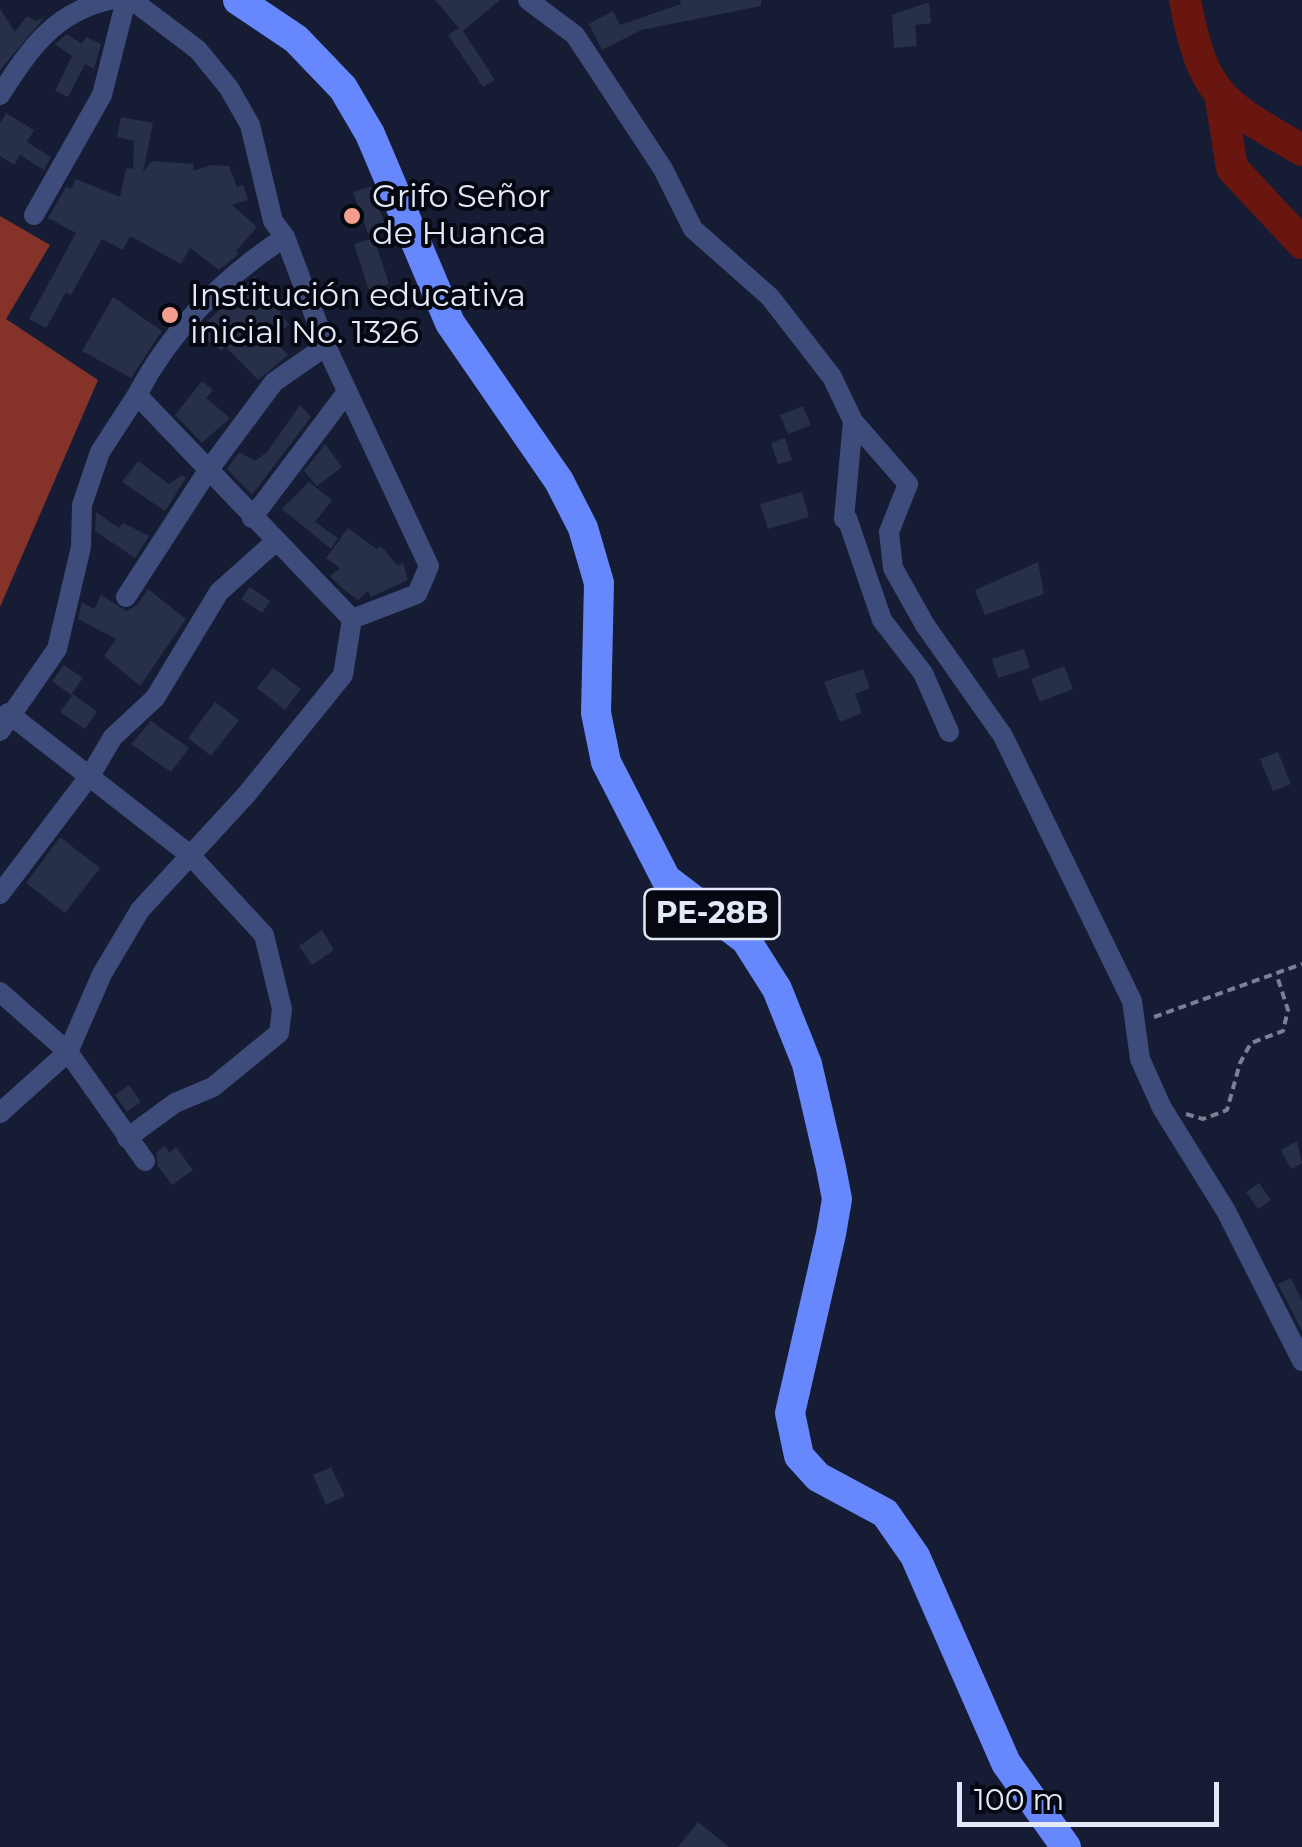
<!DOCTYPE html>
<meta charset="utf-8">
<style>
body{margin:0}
#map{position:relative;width:1302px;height:1847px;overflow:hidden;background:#151c33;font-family:Montserrat,sans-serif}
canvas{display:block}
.scale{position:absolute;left:957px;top:1782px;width:262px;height:45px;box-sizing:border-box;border:5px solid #e2e9f9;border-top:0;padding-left:12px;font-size:30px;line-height:35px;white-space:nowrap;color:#e2e9f9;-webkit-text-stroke:8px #050711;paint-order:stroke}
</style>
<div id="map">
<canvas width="1302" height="1847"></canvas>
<div class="scale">100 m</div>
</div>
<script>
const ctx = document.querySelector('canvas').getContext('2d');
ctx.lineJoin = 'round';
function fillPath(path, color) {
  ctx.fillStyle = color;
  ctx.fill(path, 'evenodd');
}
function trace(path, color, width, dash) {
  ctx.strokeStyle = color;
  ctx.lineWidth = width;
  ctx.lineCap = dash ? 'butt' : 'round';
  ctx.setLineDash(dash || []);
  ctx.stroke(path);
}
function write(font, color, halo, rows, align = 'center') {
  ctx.font = font + ' Montserrat,sans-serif';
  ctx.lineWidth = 8;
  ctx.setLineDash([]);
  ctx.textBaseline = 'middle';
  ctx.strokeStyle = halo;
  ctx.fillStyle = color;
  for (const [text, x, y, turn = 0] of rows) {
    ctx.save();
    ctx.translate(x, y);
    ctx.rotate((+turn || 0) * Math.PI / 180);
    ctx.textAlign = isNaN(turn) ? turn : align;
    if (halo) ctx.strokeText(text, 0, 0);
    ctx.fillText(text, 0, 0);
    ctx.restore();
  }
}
fillPath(new Path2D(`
 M 0,216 L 50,245 L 6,319 L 98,380 L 0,607 Z`), '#853228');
trace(new Path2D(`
 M 1185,0 C 1203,96 1221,103 1302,150
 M 1221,100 L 1232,168 L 1302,243`), '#68160f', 32);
fillPath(new Path2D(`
 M 435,0 L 500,0 L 463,31 L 495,80 L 483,87 L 448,35 L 459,28 Z
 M 680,0 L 761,0 L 761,6 L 641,30 L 602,50 L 589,24 L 613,11 L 620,25 L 681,4 Z
 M 929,2 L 931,23 L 915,25 L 917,46 L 894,48 L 892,15 Z
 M 0,9 L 15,32 L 27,16 L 35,21 L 44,18 L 0,70 Z
 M 67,34 L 82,44 L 86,37 L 101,44 L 94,69 L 85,64 L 68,97 L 55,91 L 72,56 L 55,44 Z
 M 6,113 L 34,130 L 27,142 L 51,157 L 44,170 L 20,155 L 14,165 L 0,156 L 0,124 Z
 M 121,117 L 153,123 L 143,172 L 152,161 L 194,164 L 193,171 L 211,165 L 229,166 L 237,187 L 243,185 L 248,200 L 232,205 L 257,227 L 236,251 L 239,254 L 219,270 L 190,248 L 181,264 L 130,236 L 123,250 L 102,239 L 71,295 L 66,292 L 46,328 L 29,319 L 76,233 L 48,218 L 66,187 L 71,189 L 76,179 L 120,197 L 126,168 L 133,169 L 134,141 L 117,137 Z
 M 371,186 L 386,227 L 368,234 L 353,192 Z
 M 374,238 L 389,284 L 369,291 L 354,244 Z
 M 255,276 L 289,325 L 272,338 L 288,355 L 258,380 L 225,346 L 222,351 L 196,332 Z
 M 113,297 L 162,331 L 131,378 L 82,351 Z
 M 202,381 L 213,390 L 206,398 L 230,418 L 202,443 L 175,415 Z
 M 300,405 L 311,417 L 252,495 L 227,469 L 239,452 L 255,461 L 267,452 Z
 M 803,406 L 811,425 L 788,434 L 780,415 Z
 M 785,438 L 792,460 L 778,464 L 771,443 Z
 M 325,444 L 342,467 L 317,486 L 304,471 Z
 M 138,461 L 169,484 L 182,475 L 186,478 L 165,511 L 122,482 Z
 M 309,482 L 332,500 L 315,522 L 338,538 L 331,549 L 282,509 Z
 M 802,492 L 809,517 L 768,529 L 760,504 Z
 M 96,512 L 119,528 L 123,523 L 149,536 L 135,558 L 95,531 Z
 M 348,528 L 377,549 L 381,546 L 398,566 L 403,563 L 408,580 L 371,597 L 368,591 L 358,600 L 342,588 L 330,576 L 340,568 L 326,558 Z
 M 1038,562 L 1044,594 L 985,615 L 975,590 Z
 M 250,587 L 270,601 L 262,613 L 241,599 Z
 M 148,589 L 186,619 L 140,686 L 104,656 L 116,639 L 78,619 L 82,602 L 94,609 L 101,595 L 126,611 L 137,605 Z
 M 1024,649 L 1030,668 L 998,678 L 992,659 Z
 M 64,665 L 83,678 L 71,695 L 52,681 Z
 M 1064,666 L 1073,689 L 1040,702 L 1031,679 Z
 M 273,668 L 301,689 L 285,710 L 257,688 Z
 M 863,669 L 870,688 L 855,694 L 862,713 L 840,722 L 824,682 Z
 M 73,694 L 97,712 L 85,729 L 60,712 Z
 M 215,702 L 239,720 L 211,756 L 188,738 Z
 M 151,721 L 189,748 L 171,772 L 131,744 Z
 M 1278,752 L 1291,784 L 1273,791 L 1260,759 Z
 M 60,837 L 100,868 L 65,913 L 26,883 Z
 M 322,930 L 334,950 L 312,965 L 299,946 Z
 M 129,1085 L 141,1102 L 127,1112 L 115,1095 Z
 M 1297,1141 L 1302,1163 L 1291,1169 L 1281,1150 Z
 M 165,1146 L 169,1153 L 176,1147 L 193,1170 L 172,1185 L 158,1166 L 156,1153 Z
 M 1259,1183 L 1271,1200 L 1258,1209 L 1246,1192 Z
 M 1291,1278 L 1302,1301 L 1302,1331 L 1278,1284 Z
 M 331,1467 L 345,1496 L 326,1505 L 313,1475 Z
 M 698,1822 L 729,1847 L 678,1847 Z`), '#273048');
trace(new Path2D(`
 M 1154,1017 L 1302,964
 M 1186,1114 L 1203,1119 L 1227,1110 L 1240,1063 L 1251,1043 L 1283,1031 L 1288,1010 L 1277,976`), '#7a8195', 4, [8, 5]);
trace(new Path2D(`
 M 528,0 L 575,35 L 663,169 L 693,229 L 770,297 L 832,377 L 853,421 L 908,484 L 889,532 L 893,568 L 925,625 L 1003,736 L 1132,1001 L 1140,1059 L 1162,1108 L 1226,1211 L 1302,1361
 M 0,95 C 30,49 53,13 109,0
 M 34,215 L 102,95 L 126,0
 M 137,395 C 172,328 223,278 285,237
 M 252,518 L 347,392
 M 847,518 L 882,620 L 923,673 L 949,732
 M 844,519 L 853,421
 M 126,597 L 207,472 L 274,382 L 326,346
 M 8,713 L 190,855 L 264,935 L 282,1009 L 279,1033 L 213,1087 L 175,1103 L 127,1138
 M 0,731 L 57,649 L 81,547 L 82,505 L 100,452 L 137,395 L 352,619 L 417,594 L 429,566 L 326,346 L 285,237 L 273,221 L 250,125 L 229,88 L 198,50 L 132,0
 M 0,894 L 91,774 L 113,737 L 155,698 L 219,592 L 275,542
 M 0,992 L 68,1052 L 145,1161
 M 0,1113 L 68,1052 L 102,974 L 140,910 L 246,795 L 343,675 L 352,619`), '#3d4c7a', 20);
trace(new Path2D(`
 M 238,0 L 296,39 L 343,88 L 370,134 L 450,323 L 559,481 L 583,528 L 599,583 L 596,713 L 606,762 L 666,879 L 746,940 L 777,989 L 807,1064 L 831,1168 L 837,1199 L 831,1234 L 790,1413 L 799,1456 L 818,1477 L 885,1513 L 915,1556 L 1006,1763 L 1066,1847`), '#6688fc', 30);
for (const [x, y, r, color] of [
 [352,216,10,"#f59d8f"],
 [170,315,10,"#f59d8f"]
]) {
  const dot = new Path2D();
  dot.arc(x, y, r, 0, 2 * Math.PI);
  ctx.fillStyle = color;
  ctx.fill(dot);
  trace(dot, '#050711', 4);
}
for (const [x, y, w] of [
 [712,914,135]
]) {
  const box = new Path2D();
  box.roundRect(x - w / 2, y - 25, w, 50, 8);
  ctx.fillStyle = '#050711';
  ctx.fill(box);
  trace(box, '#e2e9f9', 2.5);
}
write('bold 30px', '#e2e9f9', null, [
 ["PE-28B",712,914]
]);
write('32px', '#e2e9f9', '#050711', [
 ["Grifo Señor",372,198],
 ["de Huanca",372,235],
 ["Institución educativa",190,297],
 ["inicial No. 1326",190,334]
], 'left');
</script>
